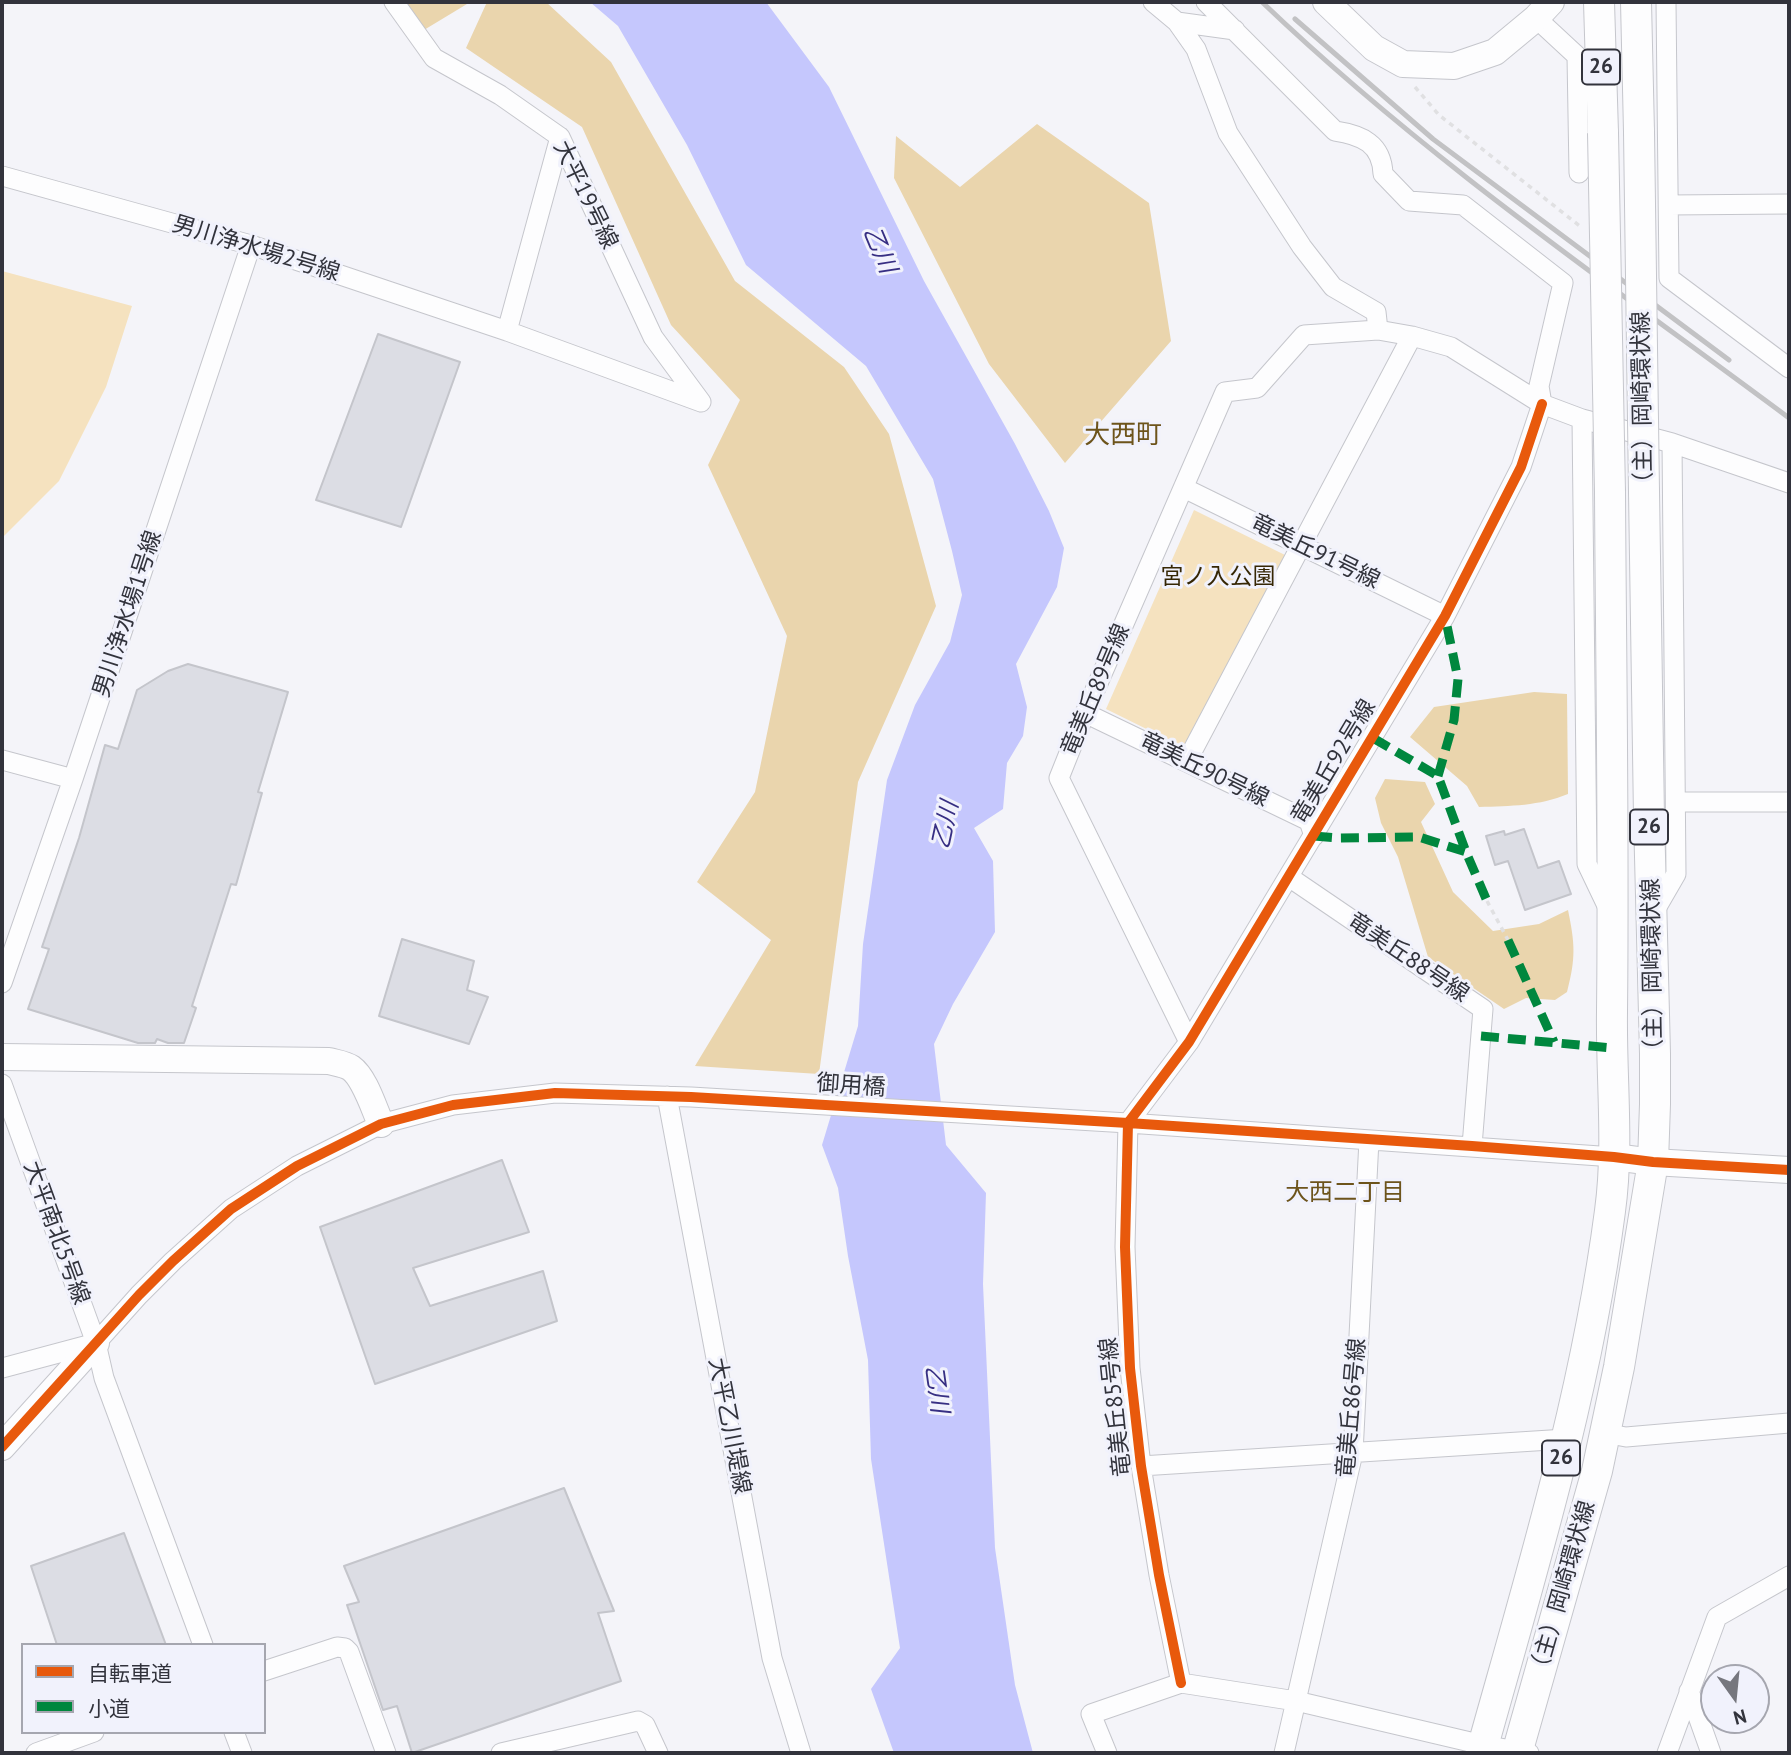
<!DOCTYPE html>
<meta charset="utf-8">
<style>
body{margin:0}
#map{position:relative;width:1791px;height:1755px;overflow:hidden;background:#f4f4f9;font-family:"PT Sans","Noto Sans JP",sans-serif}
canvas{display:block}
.frame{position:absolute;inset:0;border:4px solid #32333c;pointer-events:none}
.legend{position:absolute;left:21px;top:1643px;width:245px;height:91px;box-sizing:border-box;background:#f1f2fc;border:2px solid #a5a6af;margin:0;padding:9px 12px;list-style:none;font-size:21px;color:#32333c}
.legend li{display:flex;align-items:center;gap:14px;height:35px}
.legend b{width:35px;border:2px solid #a5a6af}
.north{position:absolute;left:1700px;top:1664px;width:70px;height:70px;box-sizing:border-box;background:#f1f2fc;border:2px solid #a5a6af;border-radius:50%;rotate:165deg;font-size:19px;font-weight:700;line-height:28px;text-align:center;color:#32333c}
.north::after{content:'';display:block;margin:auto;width:24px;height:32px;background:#76777e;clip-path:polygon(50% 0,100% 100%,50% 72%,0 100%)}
</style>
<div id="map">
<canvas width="1791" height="1755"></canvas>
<div class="frame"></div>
<ul class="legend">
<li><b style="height:9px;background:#e8590c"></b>自転車道</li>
<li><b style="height:9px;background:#00873e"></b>小道</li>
</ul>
<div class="north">N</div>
</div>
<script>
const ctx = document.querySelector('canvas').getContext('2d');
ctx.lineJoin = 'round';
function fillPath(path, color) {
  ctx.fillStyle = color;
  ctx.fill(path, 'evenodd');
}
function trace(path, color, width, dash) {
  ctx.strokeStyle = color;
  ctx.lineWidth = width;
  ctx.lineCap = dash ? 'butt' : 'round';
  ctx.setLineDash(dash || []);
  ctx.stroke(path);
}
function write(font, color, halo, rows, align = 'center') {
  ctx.font = font + ' "PT Sans","Noto Sans JP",sans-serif';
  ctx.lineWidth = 6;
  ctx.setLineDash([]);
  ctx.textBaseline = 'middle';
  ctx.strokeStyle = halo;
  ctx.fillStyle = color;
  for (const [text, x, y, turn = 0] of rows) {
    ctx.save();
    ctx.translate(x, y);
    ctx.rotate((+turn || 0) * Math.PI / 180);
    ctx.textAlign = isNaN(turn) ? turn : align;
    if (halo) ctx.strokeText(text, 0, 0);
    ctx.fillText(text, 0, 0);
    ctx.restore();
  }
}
fillPath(new Path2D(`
 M 2,271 L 132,306 L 106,387 L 59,481 L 2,538 Z
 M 1194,510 L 1285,555 L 1183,747 L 1106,709 Z`), '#f5e2bf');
fillPath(new Path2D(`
 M 405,2 L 467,2 L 467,4 L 419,33 Z
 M 487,2 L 546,2 L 611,62 L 735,281 L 844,367 L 889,434 L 936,606 L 858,782 L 819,1074 L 695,1066 L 771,940 L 697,882 L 755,792 L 787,636 L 708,465 L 740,400 L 671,325 L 582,127 L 466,48 Z
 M 1037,124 L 1149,203 L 1171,341 L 1065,463 L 989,364 L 894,178 L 896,136 L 960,187 Z
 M 1534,692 L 1567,694 L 1568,794 C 1539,806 1511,806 1479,807 L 1467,786 L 1410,737 L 1434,707 Z
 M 1385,779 L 1425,782 L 1435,804 L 1421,822 L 1453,892 L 1493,931 L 1539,924 L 1568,910 C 1575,944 1576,958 1567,992 L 1555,1000 L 1526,998 L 1504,1009 L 1428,957 L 1398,857 L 1381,823 L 1375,798 Z`), '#ead5ad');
fillPath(new Path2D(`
 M 590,2 L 766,2 L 829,87 L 924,281 L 1015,444 L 1049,511 L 1064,548 L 1057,587 L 1016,664 L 1027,707 L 1023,736 L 1007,763 L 1003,809 L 974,828 L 993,861 L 995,932 L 953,1004 L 934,1044 L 946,1145 L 986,1193 L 983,1284 L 995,1548 L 1015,1685 L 1033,1753 L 894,1753 L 871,1689 L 900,1648 L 871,1459 L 868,1360 L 848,1256 L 838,1188 L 822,1145 L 858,1026 L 863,944 L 887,780 L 915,705 L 950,642 L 962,595 L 952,551 L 933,479 L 866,366 L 746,265 L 687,145 L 618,26 Z`), '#c5c7fd');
const building = new Path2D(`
 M 378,334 L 460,362 L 401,527 L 316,500 Z
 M 188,664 L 288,692 L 258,792 L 262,793 L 236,885 L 231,884 L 192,1006 L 196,1008 L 184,1043 L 168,1043 L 157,1039 L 155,1043 L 138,1043 L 28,1009 L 49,949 L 42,947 L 79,838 L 105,745 L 118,749 L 137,690 L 168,671 Z
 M 1524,829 L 1538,868 L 1559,861 L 1571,894 L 1525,910 L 1508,861 L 1495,865 L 1486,836 L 1504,831 L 1505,835 Z
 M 402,939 L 474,961 L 467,990 L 488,997 L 469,1044 L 379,1016 Z
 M 502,1160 L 529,1232 L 413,1268 L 430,1306 L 543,1271 L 557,1321 L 375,1384 L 320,1227 Z
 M 564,1488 L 614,1611 L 598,1613 L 621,1681 L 412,1753 L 397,1706 L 383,1710 L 373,1681 L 347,1605 L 359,1602 L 344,1566 Z
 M 124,1533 L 166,1645 L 57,1645 L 31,1566 Z`);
fillPath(building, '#dcdde4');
trace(building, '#c4c5cb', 2);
const street = new Path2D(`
 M 394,2 L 434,58 L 500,95 L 560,137 L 653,337 L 701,402
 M 1153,2 L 1177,22 L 1235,30
 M 1206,2 L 1335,131 C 1362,135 1382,144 1383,174 L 1409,201 L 1463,205 L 1563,283 L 1539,386 L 1542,404
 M 1666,2 L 1669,278 L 1789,368
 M 1536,18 L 1577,56 L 1579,173
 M 1177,22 L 1196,49 L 1228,133 L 1302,247 L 1333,287 L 1376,312 L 1378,330
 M 2,176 L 251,245 L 507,331 L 701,402
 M 1669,205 L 1789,204
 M 507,331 L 560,137
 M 1582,419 L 1587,864 L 1609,910
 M 1184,488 L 1445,616
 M 1085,713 L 1309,821 L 1314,836
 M 2,760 L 73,779
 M 1187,761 L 1412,336
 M 1676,802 L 1789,802
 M 1289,877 L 1483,1009 L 1472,1146
 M 1654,912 L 1676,874 L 1672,443
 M 2,983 L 73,779 L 251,245
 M 1189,1042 L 1059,778 L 1085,713 L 1225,392 L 1257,388 L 1304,335 L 1378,330 L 1412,336 L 1451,347 L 1542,404 L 1582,419 L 1672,443 L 1789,483
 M 2,1084 L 96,1343 L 104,1378 L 203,1645
 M 667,1096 L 772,1658 L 801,1753
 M 2,1368 L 96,1343 L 139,1295 L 173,1261 L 231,1209 L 297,1166 L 381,1124 L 453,1105 L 555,1093 L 691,1097 L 1128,1123 L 1614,1157
 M 1604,1433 L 1626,1437 L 1789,1423
 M 1141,1466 L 1566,1439
 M 264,1671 L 337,1647 L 345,1648 L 349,1652 L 386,1753
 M 1181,1683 L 1159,1575 L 1141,1466 L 1130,1368 L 1125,1247 L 1128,1123 L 1189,1042 L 1445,616 L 1521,467 L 1542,404
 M 1689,1691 L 1711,1753
 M 234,1732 L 242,1753
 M 36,1753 L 94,1732
 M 501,1753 L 638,1721 L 645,1725 L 658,1753
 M 1107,1753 L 1091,1714 L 1181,1683 L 1296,1701 L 1483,1745 L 1529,1753
 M 1284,1753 L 1353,1453 L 1369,1140
 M 1667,1753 L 1717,1617 L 1789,1576`);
const secondary = new Path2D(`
 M 1326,2 L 1374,48 L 1403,64 L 1454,66 L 1495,52 L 1536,18 L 1551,2
 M 2,1057 L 329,1061 C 336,1063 345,1064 351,1068 C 365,1078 374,1109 381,1124
 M 1614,1157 L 1653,1162 L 1789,1170
 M 2,1447 L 96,1343`);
const primary = new Path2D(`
 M 1599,2 L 1603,133
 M 1636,2 L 1639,132
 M 1481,1753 C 1531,1574 1586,1395 1610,1211 C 1619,1145 1611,1078 1612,1012 C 1614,839 1611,666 1610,492
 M 1517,1753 L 1597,1471 L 1619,1367 L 1653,1162 L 1655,1104 L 1655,1054 L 1649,817 L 1644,492`);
trace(street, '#c5c6cc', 21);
trace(secondary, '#c5c6cc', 28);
trace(primary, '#c5c6cc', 32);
trace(new Path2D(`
 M 1415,87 L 1439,115 L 1581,227
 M 1487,901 L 1508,940`), '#e0e0e2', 3.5, [5, 5]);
trace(street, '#fdfdfe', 19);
trace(secondary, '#fdfdfe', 26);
trace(primary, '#fdfdfe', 30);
trace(new Path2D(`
 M 1262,2 C 1424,157 1609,284 1789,418
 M 1295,19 L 1433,139 L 1729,360`), '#c2c2c4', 5);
const primaryBridge = new Path2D(`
 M 1639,132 L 1644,492
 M 1603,133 L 1610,492`);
trace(primaryBridge, '#c5c6cc', 32, []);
trace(primaryBridge, '#fdfdfe', 30);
trace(new Path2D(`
 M 1373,738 L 1438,776 L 1466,852 L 1487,901
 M 1438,776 L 1454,720 L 1458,679 L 1445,616
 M 1314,836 L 1339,838 L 1419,837 L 1466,852
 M 1508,940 L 1554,1042
 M 1481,1036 L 1612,1048`), '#00873e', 9, [18, 9]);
trace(new Path2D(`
 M 2,1447 L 139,1295 L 173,1261 L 231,1209 L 297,1166 L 381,1124 L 453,1105 L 555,1093 L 691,1097 L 1128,1123 L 1472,1146 L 1614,1157 L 1653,1162 L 1789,1170
 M 1181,1683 L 1159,1575 L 1141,1466 L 1130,1368 L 1125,1247 L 1128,1123 L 1189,1042 L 1445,616 L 1521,467 L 1542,404`), '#e8590c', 10);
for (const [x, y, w] of [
 [1601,67,38],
 [1649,827,38],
 [1561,1458,38]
]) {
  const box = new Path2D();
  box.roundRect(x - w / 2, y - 17.5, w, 35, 5);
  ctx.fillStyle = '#f1f2fc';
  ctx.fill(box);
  trace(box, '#32333c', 2);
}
write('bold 21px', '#32333c', null, [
 ["26",1601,67],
 ["26",1649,827],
 ["26",1561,1458]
]);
write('23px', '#32333c', '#f1f2fc', [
 ["大平19号線",585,195,64],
 ["男川浄水場2号線",256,249,17],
 ["（主）岡崎環状線",1643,403,-91],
 ["竜美丘91号線",1315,552,26],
 ["男川浄水場1号線",128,614,-72],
 ["竜美丘89号線",1096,690,-67],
 ["竜美丘92号線",1334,762,-59],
 ["竜美丘90号線",1204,770,26],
 ["竜美丘88号線",1408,958,34],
 ["（主）岡崎環状線",1653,970,-91],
 ["御用橋",851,1086,4],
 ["大平南北5号線",56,1233,70],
 ["竜美丘85号線",1116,1407,-96],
 ["竜美丘86号線",1352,1408,-85],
 ["大平乙川堤線",729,1426,79],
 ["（主）岡崎環状線",1563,1590,-74]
]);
write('23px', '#362704', '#f1f2fc', [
 ["宮ノ入公園",1218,577]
]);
write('italic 24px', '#372f83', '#f1f2fc', [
 ["乙川",879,250,67],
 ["乙川",946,825,-78],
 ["乙川",936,1389,82]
]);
write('24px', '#6d541b', '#f1f2fc', [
 ["大西二丁目",1345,1193]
]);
write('26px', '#6d541b', '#f1f2fc', [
 ["大西町",1123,436]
]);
</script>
